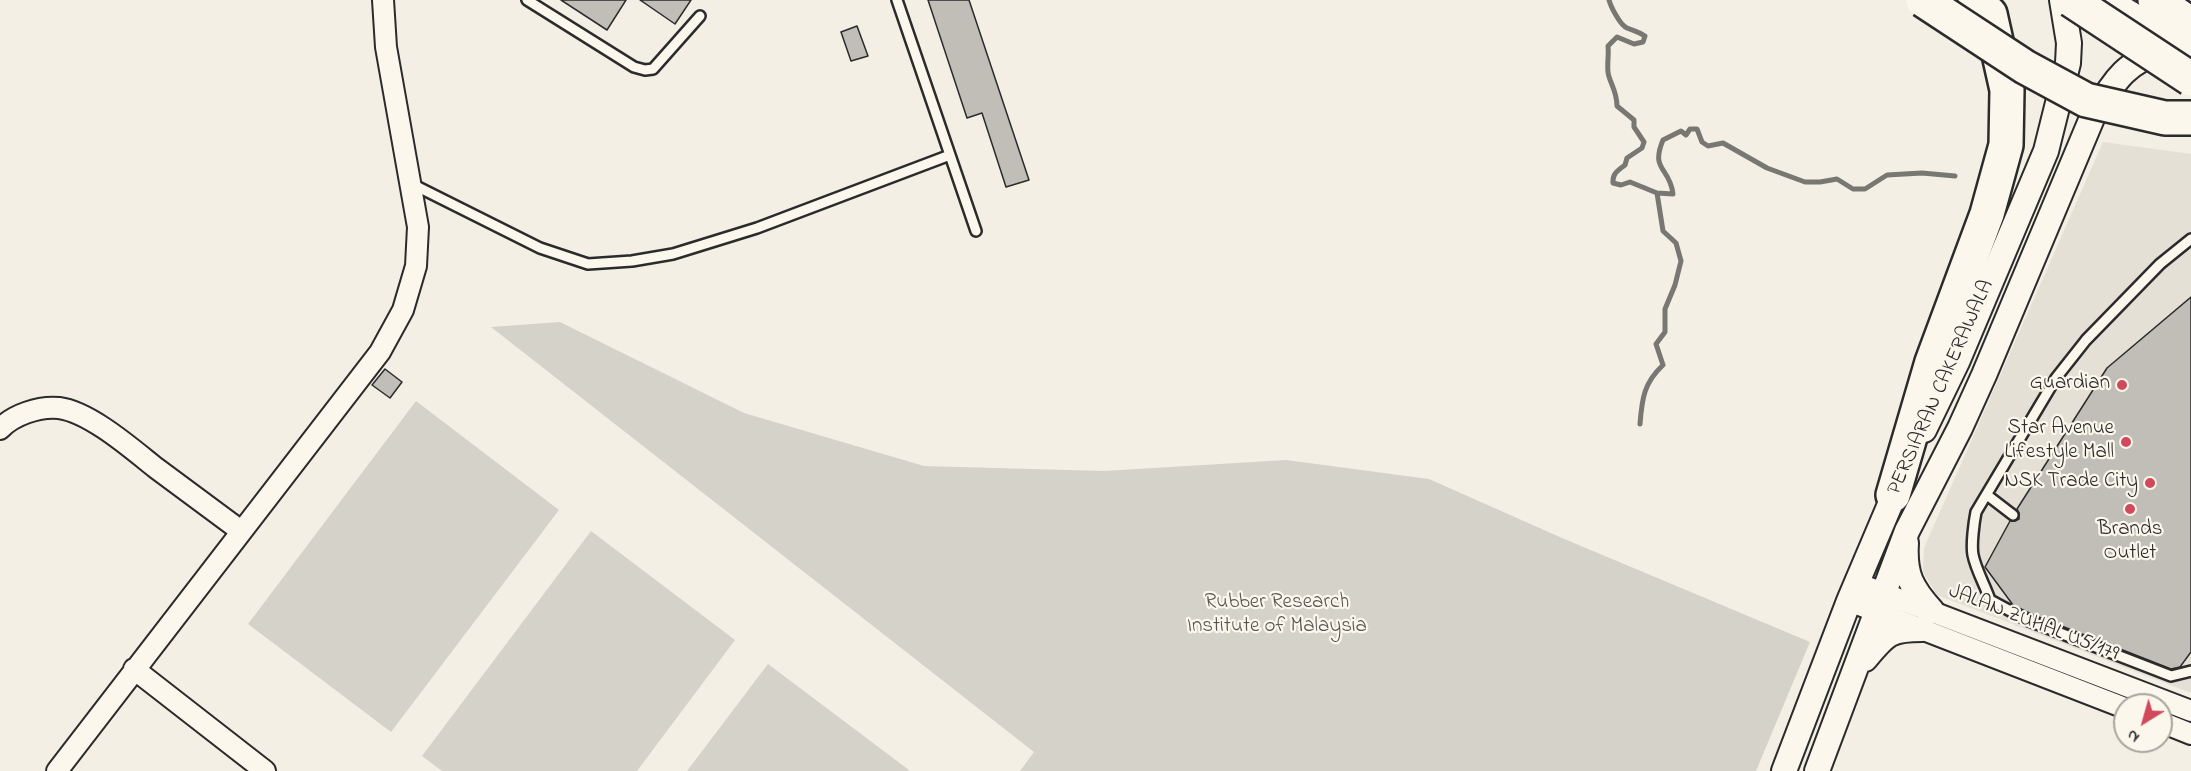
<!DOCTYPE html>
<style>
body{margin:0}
#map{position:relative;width:2191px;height:771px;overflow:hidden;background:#f3efe4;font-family:"Indie Flower",sans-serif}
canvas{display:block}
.north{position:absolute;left:2113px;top:693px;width:60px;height:60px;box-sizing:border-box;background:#fbf7ec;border:2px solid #a8a59f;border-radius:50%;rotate:217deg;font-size:16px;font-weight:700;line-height:24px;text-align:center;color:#2b2b2b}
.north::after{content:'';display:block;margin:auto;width:21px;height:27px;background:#d1495b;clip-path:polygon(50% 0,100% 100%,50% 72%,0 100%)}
</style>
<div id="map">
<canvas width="2191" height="771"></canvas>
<div class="north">N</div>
</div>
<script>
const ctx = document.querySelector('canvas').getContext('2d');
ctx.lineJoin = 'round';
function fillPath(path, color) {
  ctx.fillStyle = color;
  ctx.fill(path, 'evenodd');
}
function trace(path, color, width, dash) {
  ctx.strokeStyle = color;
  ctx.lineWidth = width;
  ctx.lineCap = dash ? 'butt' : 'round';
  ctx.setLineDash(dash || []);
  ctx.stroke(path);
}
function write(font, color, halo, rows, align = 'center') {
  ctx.font = font + ' "Indie Flower",sans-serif';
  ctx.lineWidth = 4.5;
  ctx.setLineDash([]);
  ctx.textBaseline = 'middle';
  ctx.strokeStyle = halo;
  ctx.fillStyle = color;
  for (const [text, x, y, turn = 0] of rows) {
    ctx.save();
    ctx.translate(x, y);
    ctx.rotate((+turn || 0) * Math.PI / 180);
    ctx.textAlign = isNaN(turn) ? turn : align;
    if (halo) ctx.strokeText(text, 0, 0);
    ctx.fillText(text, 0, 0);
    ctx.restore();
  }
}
fillPath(new Path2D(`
 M 2103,142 L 2191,154 L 2191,693 L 1937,595 L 1923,572 L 1924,548 Z`), '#e4e0d6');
fillPath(new Path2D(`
 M 560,322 L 744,413 L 924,466 L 1104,471 L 1286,460 L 1429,479 L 1562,538 L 1810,642 L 1756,771 L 1020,771 L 1034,752 L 491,327 Z
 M 416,401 L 559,510 L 391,732 L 248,624 Z
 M 591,531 L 735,640 L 637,771 L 442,771 L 422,756 Z
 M 768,664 L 909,770 L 908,771 L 687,771 Z`), '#d5d2c9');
trace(new Path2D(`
 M 1609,0 C 1611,7 1620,25 1627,28 C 1634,31 1639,32 1645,36 L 1643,42 L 1634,44 L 1617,37 L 1608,46 C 1609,55 1607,63 1608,72 C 1609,82 1617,90 1617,106 L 1634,120 L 1634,127 L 1644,142 L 1642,148 L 1627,158 L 1625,165 C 1618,170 1612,174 1613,183 L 1621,185 L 1630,182 L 1657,193 L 1673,194 C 1670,167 1650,171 1663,140 L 1681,131 L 1686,135 L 1690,129 L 1697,129 L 1702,142 L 1708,146 L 1723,143 L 1767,168 L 1805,182 L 1820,182 L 1837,179 L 1853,189 L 1865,189 L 1887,175 L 1922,173 L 1955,176
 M 1640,424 C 1642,398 1644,383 1663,365 L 1656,344 L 1665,332 L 1665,309 L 1675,285 L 1681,261 L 1676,243 L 1663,231 L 1657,193`), '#787772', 5);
const building = new Path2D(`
 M 561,0 L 626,0 L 607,30 Z
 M 640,0 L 691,0 L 675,24 Z
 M 928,0 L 969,0 L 1029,180 L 1006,187 L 982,113 L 967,118 Z
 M 857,26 L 868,56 L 851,61 L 841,32 Z
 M 2191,297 L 2191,652 L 2180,667 L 2171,669 L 2031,614 L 2013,605 L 1985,567 L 2010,521 L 2015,521 L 2019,519 L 2019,513 L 2017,509 L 2107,368 Z
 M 385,369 L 402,382 L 390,398 L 372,385 Z`);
fillPath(building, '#c0beb6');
trace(building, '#2b2b2b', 1.5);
const service = new Path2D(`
 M 527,0 L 634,67 L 645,70 L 653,69 L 700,16
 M 897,0 L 976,231
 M 412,184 L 540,248 L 588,264 L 632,261 L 673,254 L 757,228 L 950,155
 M 2191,239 L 2160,264 L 2086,340 L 2056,378 L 1976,512 C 1974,522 1971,545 1973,555 C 1976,570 1985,585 1990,600 L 2029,621 L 2171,676 L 2191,671
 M 1987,495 L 2013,515`);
const minor = new Path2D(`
 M 0,429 C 13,415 39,406 59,408 C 90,412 132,449 156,468 C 184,489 213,510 241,531
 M 1857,583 L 2191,711
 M 1849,601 L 2125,708
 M 134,669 L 265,771
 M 2161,722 L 2191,734
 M 57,771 L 380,352 L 403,310 L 416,266 L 418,227 L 386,47 L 383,0`);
const tertiary = new Path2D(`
 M 1924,430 L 1957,362 L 2046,151 L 2068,63 L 2069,43 L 2062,0
 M 1906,543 C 1904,574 1911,588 1932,611
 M 1865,659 C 1886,634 1889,629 1922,629
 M 1784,771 L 1849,601 L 1900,481
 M 1817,771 L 1907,531 L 1960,428 L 1984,375 L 2092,118 C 2113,84 2123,62 2165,50`);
const trunk = new Path2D(`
 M 2100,0 L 2191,54`);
const motorway = new Path2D(`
 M 2155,0 L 2191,24
 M 1893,495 L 1932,362 L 1987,214 L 2006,145 L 2007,90 L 1990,14 L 1975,0`);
trace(service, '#2b2b2b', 14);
trace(minor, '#2b2b2b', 24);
trace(tertiary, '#2b2b2b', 28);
trace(trunk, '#2b2b2b', 36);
trace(motorway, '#2b2b2b', 38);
trace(service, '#fbf7ec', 9);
trace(minor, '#fbf7ec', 20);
trace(tertiary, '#fbf7ec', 24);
trace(trunk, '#fbf7ec', 32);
trace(motorway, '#fbf7ec', 33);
const motorwayBridge = new Path2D(`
 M 1923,0 L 2025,67 L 2086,100 L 2165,118 L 2191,118
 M 2071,0 L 2191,79`);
trace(motorwayBridge, '#2b2b2b', 38, []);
trace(motorwayBridge, '#fbf7ec', 33);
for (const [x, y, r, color] of [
 [2122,385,6,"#d1495b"],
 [2126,442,6,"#d1495b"],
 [2150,483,6,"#d1495b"],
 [2130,509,6,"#d1495b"]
]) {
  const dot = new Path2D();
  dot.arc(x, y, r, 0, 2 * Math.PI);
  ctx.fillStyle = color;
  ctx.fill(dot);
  trace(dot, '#fbf7ec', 2);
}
write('21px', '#2b2b2b', '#fbf7ec', [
 ["Guardian",2110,385],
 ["Star Avenue",2114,430],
 ["Lifestyle Mall",2114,454],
 ["NSK Trade City",2138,483],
 ["Brands",2130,531,"center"],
 ["Outlet",2130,555,"center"]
], 'right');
write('21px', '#2b2b2b', '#fbf7ec', [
 ["PERSIARAN CAKERAWALA",1942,388,-66],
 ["JALAN ZUHAL U5/179",2033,624,21]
]);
write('21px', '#565552', '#fbf7ec', [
 ["Rubber Research",1277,604],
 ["Institute of Malaysia",1277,628]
]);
</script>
